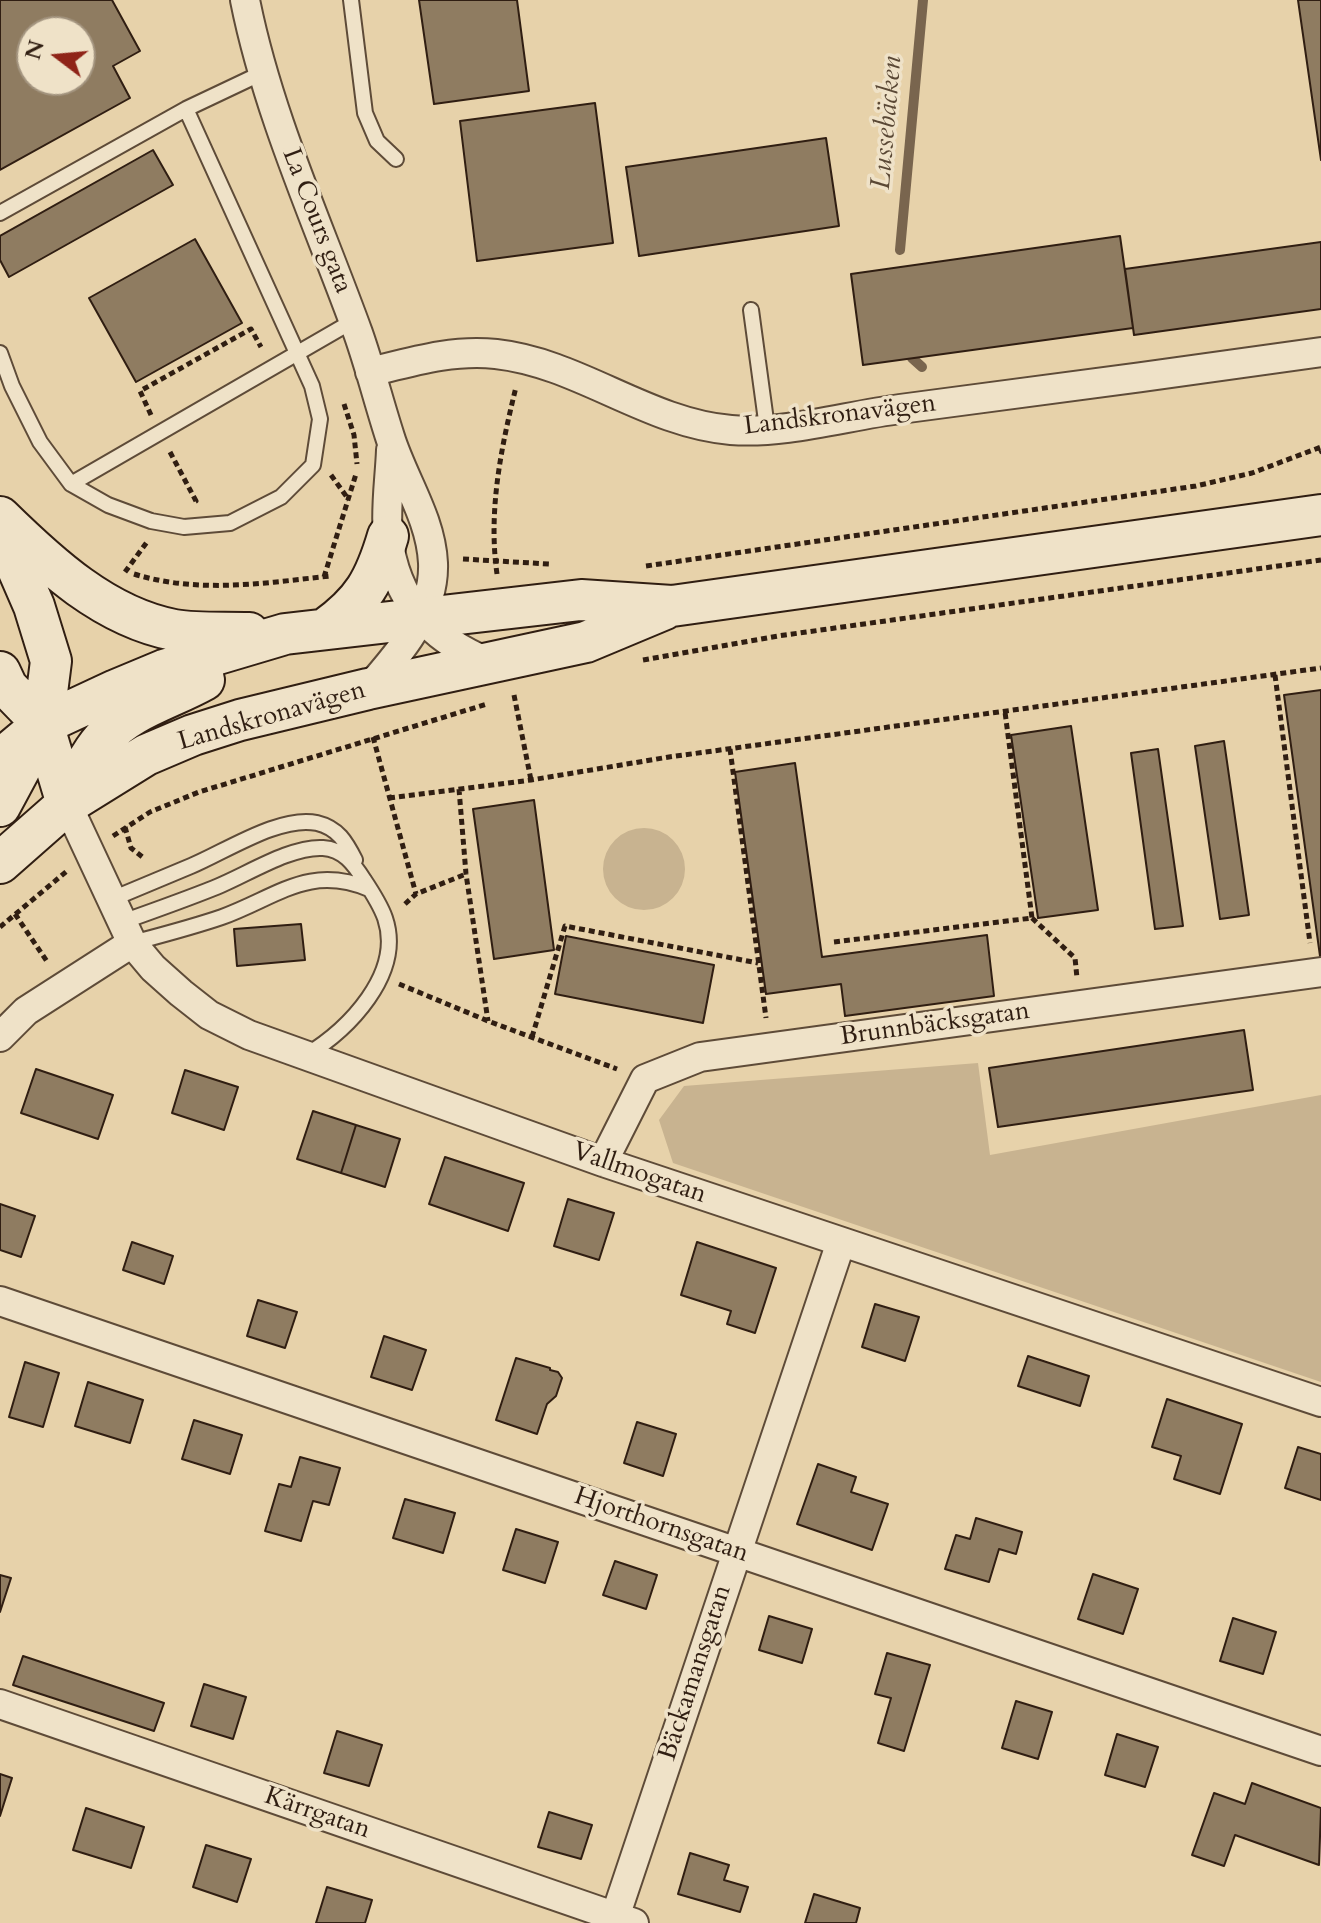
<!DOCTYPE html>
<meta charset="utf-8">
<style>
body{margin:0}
#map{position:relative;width:1321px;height:1923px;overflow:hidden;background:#e7d2aa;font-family:Cardo,serif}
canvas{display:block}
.north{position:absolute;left:16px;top:16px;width:80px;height:80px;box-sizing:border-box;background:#efe2c8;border:2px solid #a3947f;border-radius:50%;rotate:286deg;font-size:22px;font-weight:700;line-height:32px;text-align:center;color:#301e12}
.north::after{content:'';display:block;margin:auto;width:28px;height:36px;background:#8f2418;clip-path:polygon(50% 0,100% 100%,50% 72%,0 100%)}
</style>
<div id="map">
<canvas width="1321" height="1923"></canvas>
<div class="north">N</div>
</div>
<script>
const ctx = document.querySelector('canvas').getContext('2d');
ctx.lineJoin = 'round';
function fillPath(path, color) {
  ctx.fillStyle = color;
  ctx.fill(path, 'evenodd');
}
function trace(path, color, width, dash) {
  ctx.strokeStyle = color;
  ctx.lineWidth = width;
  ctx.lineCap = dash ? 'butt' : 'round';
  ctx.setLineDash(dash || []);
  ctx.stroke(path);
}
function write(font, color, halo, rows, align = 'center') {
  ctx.font = font + ' Cardo,serif';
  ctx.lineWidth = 7;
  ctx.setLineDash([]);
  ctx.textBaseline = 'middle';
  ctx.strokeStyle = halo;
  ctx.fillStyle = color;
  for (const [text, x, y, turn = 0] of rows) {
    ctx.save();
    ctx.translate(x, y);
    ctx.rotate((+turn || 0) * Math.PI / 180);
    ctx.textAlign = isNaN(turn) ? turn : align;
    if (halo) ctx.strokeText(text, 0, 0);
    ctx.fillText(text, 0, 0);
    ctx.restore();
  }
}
fillPath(new Path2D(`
 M603 869a41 41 0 1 1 82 0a41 41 0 1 1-82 0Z
 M 978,1063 L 990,1155 L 1321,1095 L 1321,1382 L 673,1163 L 659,1120 L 684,1086 Z`), '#c8b390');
trace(new Path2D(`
 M 900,250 L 923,0
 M 912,358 L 922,367`), '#79654e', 10);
const building = new Path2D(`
 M 0,0 L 112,0 L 140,51 L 113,66 L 130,98 L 0,170 ZM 32,32 L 80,32 L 80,80 L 32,80 Z
 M 419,0 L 517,0 L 529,91 L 434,104 Z
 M 1298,0 L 1321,0 L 1321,160 Z
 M 595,103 L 613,243 L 477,261 L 460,121 Z
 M 826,138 L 839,226 L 639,256 L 626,167 Z
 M 153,150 L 173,185 L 9,277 L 0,260 L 0,236 Z
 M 1120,236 L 1133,328 L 863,365 L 851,274 Z
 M 195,239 L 242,323 L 136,382 L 89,298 Z
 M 1321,242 L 1321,309 L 1134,335 L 1125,269 Z
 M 1321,690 L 1321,956 L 1320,956 L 1284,695 Z
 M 1071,726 L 1098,910 L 1038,918 L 1011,735 Z
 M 1224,741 L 1249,915 L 1220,919 L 1195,746 Z
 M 1158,749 L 1183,926 L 1155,929 L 1131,753 Z
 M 795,763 L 822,957 L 987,935 L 994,996 L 845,1016 L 841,984 L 766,994 L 735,772 Z
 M 534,800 L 554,950 L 494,959 L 473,809 Z
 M 301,924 L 305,960 L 237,966 L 234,929 Z
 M 566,936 L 714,965 L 703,1023 L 555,994 Z
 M 1244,1030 L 1253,1090 L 998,1127 L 989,1068 Z
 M 36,1069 L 113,1095 L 98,1139 L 21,1113 Z
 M 185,1070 L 238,1087 L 224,1130 L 172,1113 Z
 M 313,1111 L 356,1125 L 341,1173 L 297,1159 Z
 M 356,1125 L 400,1139 L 385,1187 L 341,1173 Z
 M 445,1157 L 524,1183 L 508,1231 L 429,1204 Z
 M 568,1199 L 614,1213 L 599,1260 L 554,1246 Z
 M 0,1204 L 35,1216 L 21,1257 L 0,1250 Z
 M 132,1242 L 173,1256 L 164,1284 L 123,1270 Z
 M 697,1242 L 776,1268 L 755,1333 L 727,1324 L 731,1311 L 681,1295 Z
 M 258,1300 L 297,1312 L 285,1348 L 247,1336 Z
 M 875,1304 L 919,1317 L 905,1361 L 862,1347 Z
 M 384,1336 L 426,1350 L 412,1390 L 371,1377 Z
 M 1028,1356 L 1089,1376 L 1080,1406 L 1018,1386 Z
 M 516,1358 L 550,1368 L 550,1370 L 558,1372 L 562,1378 L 556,1396 L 547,1404 L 537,1434 L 496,1420 Z
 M 25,1362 L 59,1373 L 43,1427 L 9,1417 Z
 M 88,1382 L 143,1400 L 130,1443 L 75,1426 Z
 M 1167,1399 L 1242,1424 L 1220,1494 L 1174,1479 L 1181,1456 L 1152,1447 Z
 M 194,1420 L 242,1435 L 230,1474 L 182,1459 Z
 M 637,1422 L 676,1434 L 663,1476 L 624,1463 Z
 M 1298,1447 L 1321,1454 L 1321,1500 L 1285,1488 Z
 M 300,1457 L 340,1468 L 329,1505 L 313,1501 L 301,1541 L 265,1531 L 279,1484 L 291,1487 Z
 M 818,1464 L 856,1477 L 851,1492 L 888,1504 L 872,1550 L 797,1524 Z
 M 405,1499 L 455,1513 L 443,1553 L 393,1538 Z
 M 976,1518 L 1022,1532 L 1016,1554 L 999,1549 L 989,1582 L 945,1569 L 956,1535 L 970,1539 Z
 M 516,1529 L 558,1542 L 545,1583 L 503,1570 Z
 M 615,1561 L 657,1575 L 646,1609 L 603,1595 Z
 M 1093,1574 L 1138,1589 L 1123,1634 L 1078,1619 Z
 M 0,1575 L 11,1578 L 0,1612 Z
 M 769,1616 L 812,1629 L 802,1663 L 759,1650 Z
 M 1233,1618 L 1276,1632 L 1263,1674 L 1220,1661 Z
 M 887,1653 L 930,1665 L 904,1751 L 878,1743 L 891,1698 L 875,1694 Z
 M 23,1656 L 164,1703 L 154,1731 L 13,1685 Z
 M 204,1684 L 246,1697 L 233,1739 L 191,1726 Z
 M 1016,1701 L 1052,1712 L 1038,1759 L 1002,1748 Z
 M 337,1731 L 382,1745 L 369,1786 L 324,1773 Z
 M 1117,1734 L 1158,1747 L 1145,1787 L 1105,1775 Z
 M 0,1774 L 12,1778 L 0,1816 Z
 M 1252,1783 L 1321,1808 L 1319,1865 L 1235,1835 L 1224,1866 L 1192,1855 L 1214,1793 L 1245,1804 Z
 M 86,1808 L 144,1827 L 131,1868 L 73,1850 Z
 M 549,1812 L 592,1825 L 581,1859 L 538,1847 Z
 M 206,1845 L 251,1859 L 237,1902 L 193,1887 Z
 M 690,1853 L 729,1865 L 724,1880 L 748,1887 L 740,1912 L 678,1894 Z
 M 327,1887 L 372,1900 L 365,1923 L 316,1923 Z
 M 814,1894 L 860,1908 L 856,1923 L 805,1923 Z`);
fillPath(building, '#8f7c61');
trace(building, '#301e12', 2);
const service = new Path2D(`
 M 351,0 L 365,113 L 377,141 L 396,159
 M 0,213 L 186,109 L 262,73
 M 751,310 L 767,428
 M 0,353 L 12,386 L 40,442 L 71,484 L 108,505 L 151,521 L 184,527 L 230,523 L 281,497 L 313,465 L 320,419 L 312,386 L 186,109
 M 71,484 L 353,321
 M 112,899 C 138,888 165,877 191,866 C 225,852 280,815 317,823 C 338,828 346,842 355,860
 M 122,922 C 153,911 184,900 214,888 C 245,876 290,846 323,848 C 343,849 354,864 364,880 C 372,892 380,904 385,918 C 404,974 348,1030 305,1056
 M 132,943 C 162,935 193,927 222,917 C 277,897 309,864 369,889`);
const minor = new Path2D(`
 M 245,0 C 268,115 318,223 358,333 C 370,367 379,403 390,437 C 403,479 431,518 433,563 C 435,613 399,654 368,689
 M 370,372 C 411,362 453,349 496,354 C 579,363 647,423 731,430 C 787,434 845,416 900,409 C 1040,391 1181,372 1321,352
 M 391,450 C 390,478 385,509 388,536 C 395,601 432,640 490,663
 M 67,804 L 132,943 L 153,968 L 181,993 L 209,1015 L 249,1035 L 603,1162 L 1321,1402
 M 0,1037 L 26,1011 L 132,943
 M 603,1162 L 645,1079 L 700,1057 L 1321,972
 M 0,1301 L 1321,1751
 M 0,1704 L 634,1923
 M 613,1923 L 841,1242`);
const secondary = new Path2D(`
 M 0,517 C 49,565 105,617 174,630 C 198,634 225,632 249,633
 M 0,538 L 14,560 L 34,606 L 51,661 L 43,724 L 67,804
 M 325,629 C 363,602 375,580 388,536
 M 0,672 L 7,687 L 43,724
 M 0,760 L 43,724 L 116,690 L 164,670 L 285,634 L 581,600 L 672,606 L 1321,515
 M 67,804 C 77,782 87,757 103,739 C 129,709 170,699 204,680
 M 0,806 L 36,739
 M 0,863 L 67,804 L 146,755 L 193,735 L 240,720 L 368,689 L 586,642 L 665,609`);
trace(service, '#5e4b38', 18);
trace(minor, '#5e4b38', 32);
trace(secondary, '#301e12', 44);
trace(new Path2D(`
 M 344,404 L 354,435 L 357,464
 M 151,415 L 140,391 L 251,329 L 261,347
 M 170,452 L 196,501 L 194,502
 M 1319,452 L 1321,451
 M 331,475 L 349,500
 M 463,559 L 549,564
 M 646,566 L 1196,486 L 1252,473 L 1321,447
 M 125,572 L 147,542
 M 134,574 C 198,594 265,583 330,576
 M 497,574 C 488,511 501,448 516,387
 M 324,577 L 356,474
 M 643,660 L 778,636 L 1321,560
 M 1275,675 L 1310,943
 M 514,695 L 531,780
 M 373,737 L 416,894
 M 730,749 L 766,1018
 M 459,789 L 466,874 L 488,1021
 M 389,798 L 531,780 L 669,757 L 1321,668
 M 125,827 L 131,848 L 145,859
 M 113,836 L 150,812 L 199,792 L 487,704
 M 405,904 L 416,894 L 466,874
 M 15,914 L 48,963
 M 1032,918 L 1075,958 L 1077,978
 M 0,927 L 67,871
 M 834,942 L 1032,918 L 1005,712
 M 399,984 L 488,1021 L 617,1069
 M 532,1037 L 565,926 L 758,963`), '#301e12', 5, [6, 4]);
trace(service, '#efe2c8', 14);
trace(minor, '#efe2c8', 28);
trace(secondary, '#efe2c8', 40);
write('26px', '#301e12', '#efe2c8', [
 ["La Cours gata",316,221,69],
 ["Landskronavägen",840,416,-7],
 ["Landskronavägen",272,717,-16],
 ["Brunnbäcksgatan",935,1025,-8],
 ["Vallmogatan",639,1174,19],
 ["Hjorthornsgatan",661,1526,19],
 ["Bäckamansgatan",696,1673,-72],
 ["Kärrgatan",317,1814,19]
]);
write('italic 28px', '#5a4835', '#efe2c8', [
 ["Lussebäcken",888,123,-85]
]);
</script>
